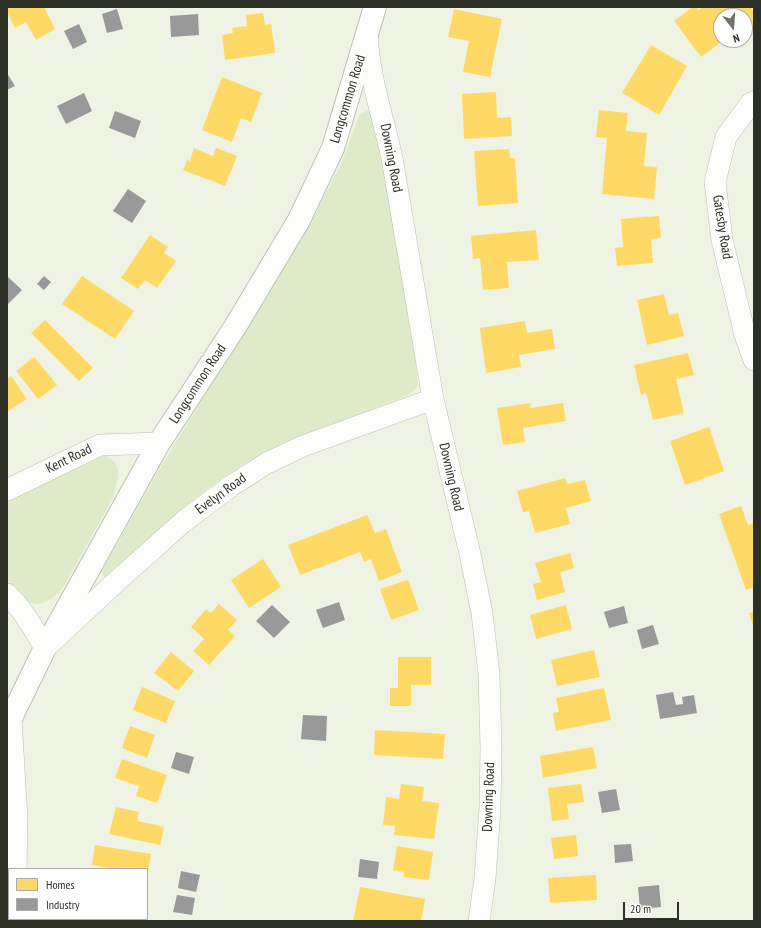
<!DOCTYPE html>
<style>
body{margin:0}
#map{position:relative;width:761px;height:928px;overflow:hidden;background:#eef3e3;font-family:"PT Sans Narrow",sans-serif}
canvas{display:block}
.frame{position:absolute;inset:0;border:8px solid #2c2f24;pointer-events:none}
.legend{position:absolute;left:8px;top:868px;width:140px;height:52px;box-sizing:border-box;background:#fff;border:1px solid #abaca7;margin:0;padding:5px 7px;list-style:none;font-size:12px;color:#2c2f24}
.legend li{display:flex;align-items:center;gap:8px;height:20px}
.legend b{width:20px;border:1px solid #abaca7}
.north{position:absolute;left:713px;top:8px;width:40px;height:40px;box-sizing:border-box;background:#fff;border:1px solid #abaca7;border-radius:50%;rotate:163deg;font-size:11px;font-weight:700;line-height:16px;text-align:center;color:#2c2f24}
.north::after{content:'';display:block;margin:auto;width:14px;height:18px;background:#707467;clip-path:polygon(50% 0,100% 100%,50% 72%,0 100%)}
.scale{position:absolute;left:623px;top:902px;width:56px;height:18px;box-sizing:border-box;border:2px solid #2c2f24;border-top:0;padding-left:5px;font-size:12px;line-height:14px;white-space:nowrap;color:#2c2f24;-webkit-text-stroke:3px #fff;paint-order:stroke}
</style>
<div id="map">
<canvas width="761" height="928"></canvas>
<div class="frame"></div>
<ul class="legend">
<li><b style="height:11px;background:#ffd966"></b>Homes</li>
<li><b style="height:11px;background:#999"></b>Industry</li>
</ul>
<div class="north">N</div>
<div class="scale">20 m</div>
</div>
<script>
const ctx = document.querySelector('canvas').getContext('2d');
ctx.lineJoin = 'round';
function fillPath(path, color) {
  ctx.fillStyle = color;
  ctx.fill(path, 'evenodd');
}
function trace(path, color, width, dash) {
  ctx.strokeStyle = color;
  ctx.lineWidth = width;
  ctx.lineCap = dash ? 'butt' : 'round';
  ctx.setLineDash(dash || []);
  ctx.stroke(path);
}
function write(font, color, halo, rows, align = 'center') {
  ctx.font = font + ' "PT Sans Narrow",sans-serif';
  ctx.lineWidth = 4;
  ctx.setLineDash([]);
  ctx.textBaseline = 'middle';
  ctx.strokeStyle = halo;
  ctx.fillStyle = color;
  for (const [text, x, y, turn = 0] of rows) {
    ctx.save();
    ctx.translate(x, y);
    ctx.rotate((+turn || 0) * Math.PI / 180);
    ctx.textAlign = isNaN(turn) ? turn : align;
    if (halo) ctx.strokeText(text, 0, 0);
    ctx.fillText(text, 0, 0);
    ctx.restore();
  }
}
fillPath(new Path2D(`
 M 366,111 L 369,111 L 373,115 L 385,177 L 414,341 L 418,385 L 416,389 L 408,395 L 276,447 C 211,477 159,530 107,578 L 105,578 L 102,573 L 102,570 L 156,475 L 316,212 L 340,166 L 360,114 Z
 M 102,455 C 128,461 116,489 109,505 L 62,589 C 53,599 36,611 24,599 C 18,593 13,585 7,580 L 7,500 Z`), '#dfebc8');
fillPath(new Path2D(`
 M 7,7 L 44,7 L 55,29 L 36,40 L 26,22 L 15,28 L 7,12 Z
 M 693,7 L 697,7 L 699,10 L 702,7 L 750,7 L 754,12 L 754,24 L 745,31 L 745,16 L 721,16 L 721,35 L 717,38 L 720,43 L 701,57 L 674,21 Z
 M 454,9 L 502,19 L 490,77 L 463,72 L 469,41 L 448,37 Z
 M 263,13 L 265,25 L 271,24 L 275,53 L 225,60 L 222,35 L 233,33 L 232,28 L 247,26 L 246,15 Z
 M 651,45 L 687,66 L 659,115 L 622,93 Z
 M 222,77 L 262,93 L 251,122 L 241,118 L 232,142 L 202,130 Z
 M 496,92 L 497,118 L 511,117 L 512,136 L 464,139 L 462,94 Z
 M 599,110 L 628,113 L 626,131 L 647,133 L 644,166 L 657,167 L 654,199 L 602,194 L 607,138 L 596,137 Z
 M 194,148 L 213,156 L 216,148 L 237,156 L 225,186 L 183,170 L 187,160 L 190,161 Z
 M 509,149 L 510,158 L 515,158 L 518,203 L 478,206 L 474,151 Z
 M 659,216 L 661,238 L 651,239 L 653,263 L 617,266 L 615,248 L 623,247 L 621,219 Z
 M 536,230 L 539,260 L 507,262 L 509,288 L 483,290 L 480,258 L 473,259 L 471,236 Z
 M 150,235 L 168,247 L 164,253 L 176,261 L 157,288 L 145,280 L 138,289 L 121,278 Z
 M 82,276 L 134,311 L 115,339 L 62,304 Z
 M 664,294 L 669,315 L 678,313 L 684,336 L 647,345 L 637,300 Z
 M 45,320 L 93,368 L 79,381 L 31,333 Z
 M 525,321 L 527,333 L 552,329 L 555,349 L 519,355 L 521,367 L 486,373 L 480,328 Z
 M 688,353 L 694,375 L 676,379 L 684,413 L 653,420 L 646,393 L 641,395 L 634,365 Z
 M 34,357 L 57,385 L 38,399 L 16,371 Z
 M 11,376 L 27,399 L 7,412 L 7,379 Z
 M 531,403 L 530,408 L 563,403 L 566,421 L 523,428 L 525,442 L 503,445 L 497,408 Z
 M 709,427 L 724,471 L 685,485 L 670,441 Z
 M 565,478 L 567,484 L 585,480 L 591,501 L 566,508 L 570,524 L 535,533 L 529,511 L 523,512 L 517,491 Z
 M 741,506 L 748,525 L 754,523 L 754,587 L 746,590 L 719,514 Z
 M 367,515 L 375,533 L 386,529 L 402,572 L 379,581 L 371,559 L 364,562 L 360,552 L 300,575 L 288,545 Z
 M 570,553 L 574,568 L 560,572 L 565,592 L 537,600 L 533,584 L 541,582 L 535,563 Z
 M 263,559 L 281,587 L 249,608 L 231,580 Z
 M 408,580 L 419,610 L 391,620 L 380,589 Z
 M 219,604 L 237,620 L 228,630 L 235,636 L 209,665 L 193,651 L 204,639 L 191,627 L 206,609 L 211,613 Z
 M 566,605 L 572,629 L 536,639 L 530,615 Z
 M 754,612 L 754,629 L 749,613 Z
 M 594,650 L 600,677 L 557,686 L 551,660 Z
 M 171,652 L 194,671 L 178,691 L 154,673 Z
 M 398,657 L 431,657 L 431,685 L 411,685 L 411,706 L 390,706 L 390,688 L 398,688 Z
 M 142,687 L 175,701 L 166,723 L 133,710 Z
 M 604,688 L 611,720 L 556,731 L 553,713 L 559,712 L 556,698 Z
 M 130,726 L 155,735 L 147,758 L 122,748 Z
 M 375,730 L 445,734 L 443,759 L 374,755 Z
 M 593,747 L 597,768 L 543,778 L 540,756 Z
 M 122,759 L 167,775 L 157,803 L 136,796 L 139,786 L 115,778 Z
 M 401,784 L 424,787 L 422,801 L 439,803 L 434,839 L 394,835 L 395,826 L 383,825 L 386,797 L 399,799 Z
 M 581,784 L 584,802 L 567,804 L 569,819 L 552,821 L 548,788 Z
 M 116,807 L 139,812 L 137,821 L 164,827 L 160,845 L 109,834 Z
 M 576,835 L 578,856 L 554,859 L 551,838 Z
 M 95,845 L 151,854 L 148,873 L 147,869 L 114,869 L 92,865 Z
 M 397,846 L 433,852 L 429,880 L 404,877 L 404,872 L 393,870 Z
 M 596,875 L 597,900 L 550,903 L 548,878 Z
 M 360,887 L 425,899 L 421,921 L 353,921 Z`), '#ffd966');
fillPath(new Path2D(`
 M 117,9 L 123,29 L 107,33 L 102,14 Z
 M 198,14 L 199,35 L 171,37 L 170,16 Z
 M 79,24 L 87,42 L 73,49 L 64,31 Z
 M 7,73 L 15,86 L 7,90 Z
 M 84,93 L 92,111 L 66,124 L 57,106 Z
 M 115,111 L 141,121 L 135,138 L 109,128 Z
 M 128,189 L 146,201 L 132,223 L 113,211 Z
 M 44,276 L 51,282 L 44,290 L 37,284 Z
 M 8,277 L 22,290 L 8,304 L 7,303 Z
 M 339,602 L 345,620 L 323,628 L 316,610 Z
 M 272,605 L 290,622 L 274,638 L 256,621 Z
 M 624,606 L 628,623 L 609,628 L 604,612 Z
 M 653,625 L 659,644 L 642,649 L 637,630 Z
 M 673,692 L 676,705 L 683,704 L 682,697 L 694,695 L 697,713 L 660,719 L 656,695 Z
 M 303,715 L 327,716 L 326,741 L 301,739 Z
 M 176,752 L 194,757 L 189,774 L 171,768 Z
 M 616,789 L 620,810 L 602,813 L 598,792 Z
 M 631,844 L 633,861 L 615,863 L 614,845 Z
 M 360,859 L 379,862 L 377,879 L 358,877 Z
 M 181,871 L 200,875 L 196,892 L 178,888 Z
 M 659,885 L 661,907 L 640,909 L 638,887 Z
 M 177,895 L 195,898 L 192,915 L 173,912 Z`), '#999');
const minor = new Path2D(`
 M 367,34 C 369,77 383,117 392,158 L 433,399 L 470,554 L 482,613 L 489,674 L 491,747 L 490,808 L 485,878 L 479,921
 M 754,102 L 751,103 L 726,137 L 715,182 L 722,240 L 745,335 L 754,360
 M 7,490 L 100,445 L 159,443
 M 7,594 C 23,610 34,629 45,648 L 117,581 L 183,522 L 231,486 L 267,463 L 303,446 L 433,399
 M 11,718 L 17,819 L 16,869
 M 14,921 L 14,919`);
const tertiary = new Path2D(`
 M 7,723 L 11,718 L 45,648 L 159,443 L 235,327 L 299,220 L 333,148 L 375,7`);
trace(minor, '#bbc0b3', 22);
trace(tertiary, '#bbc0b3', 24);
trace(minor, '#fcfdfb', 21);
trace(tertiary, '#fcfdfb', 22);
write('14px', '#2c2f24', '#fff', [
 ["Longcommon Road",348,99,-73],
 ["Downing Road",391,158,79],
 ["Gatesby Road",722,227,81],
 ["Longcommon Road",198,384,-57],
 ["Kent Road",69,459,-26],
 ["Downing Road",451,477,77],
 ["Evelyn Road",221,494,-36],
 ["Downing Road",489,797,-88]
]);
</script>
